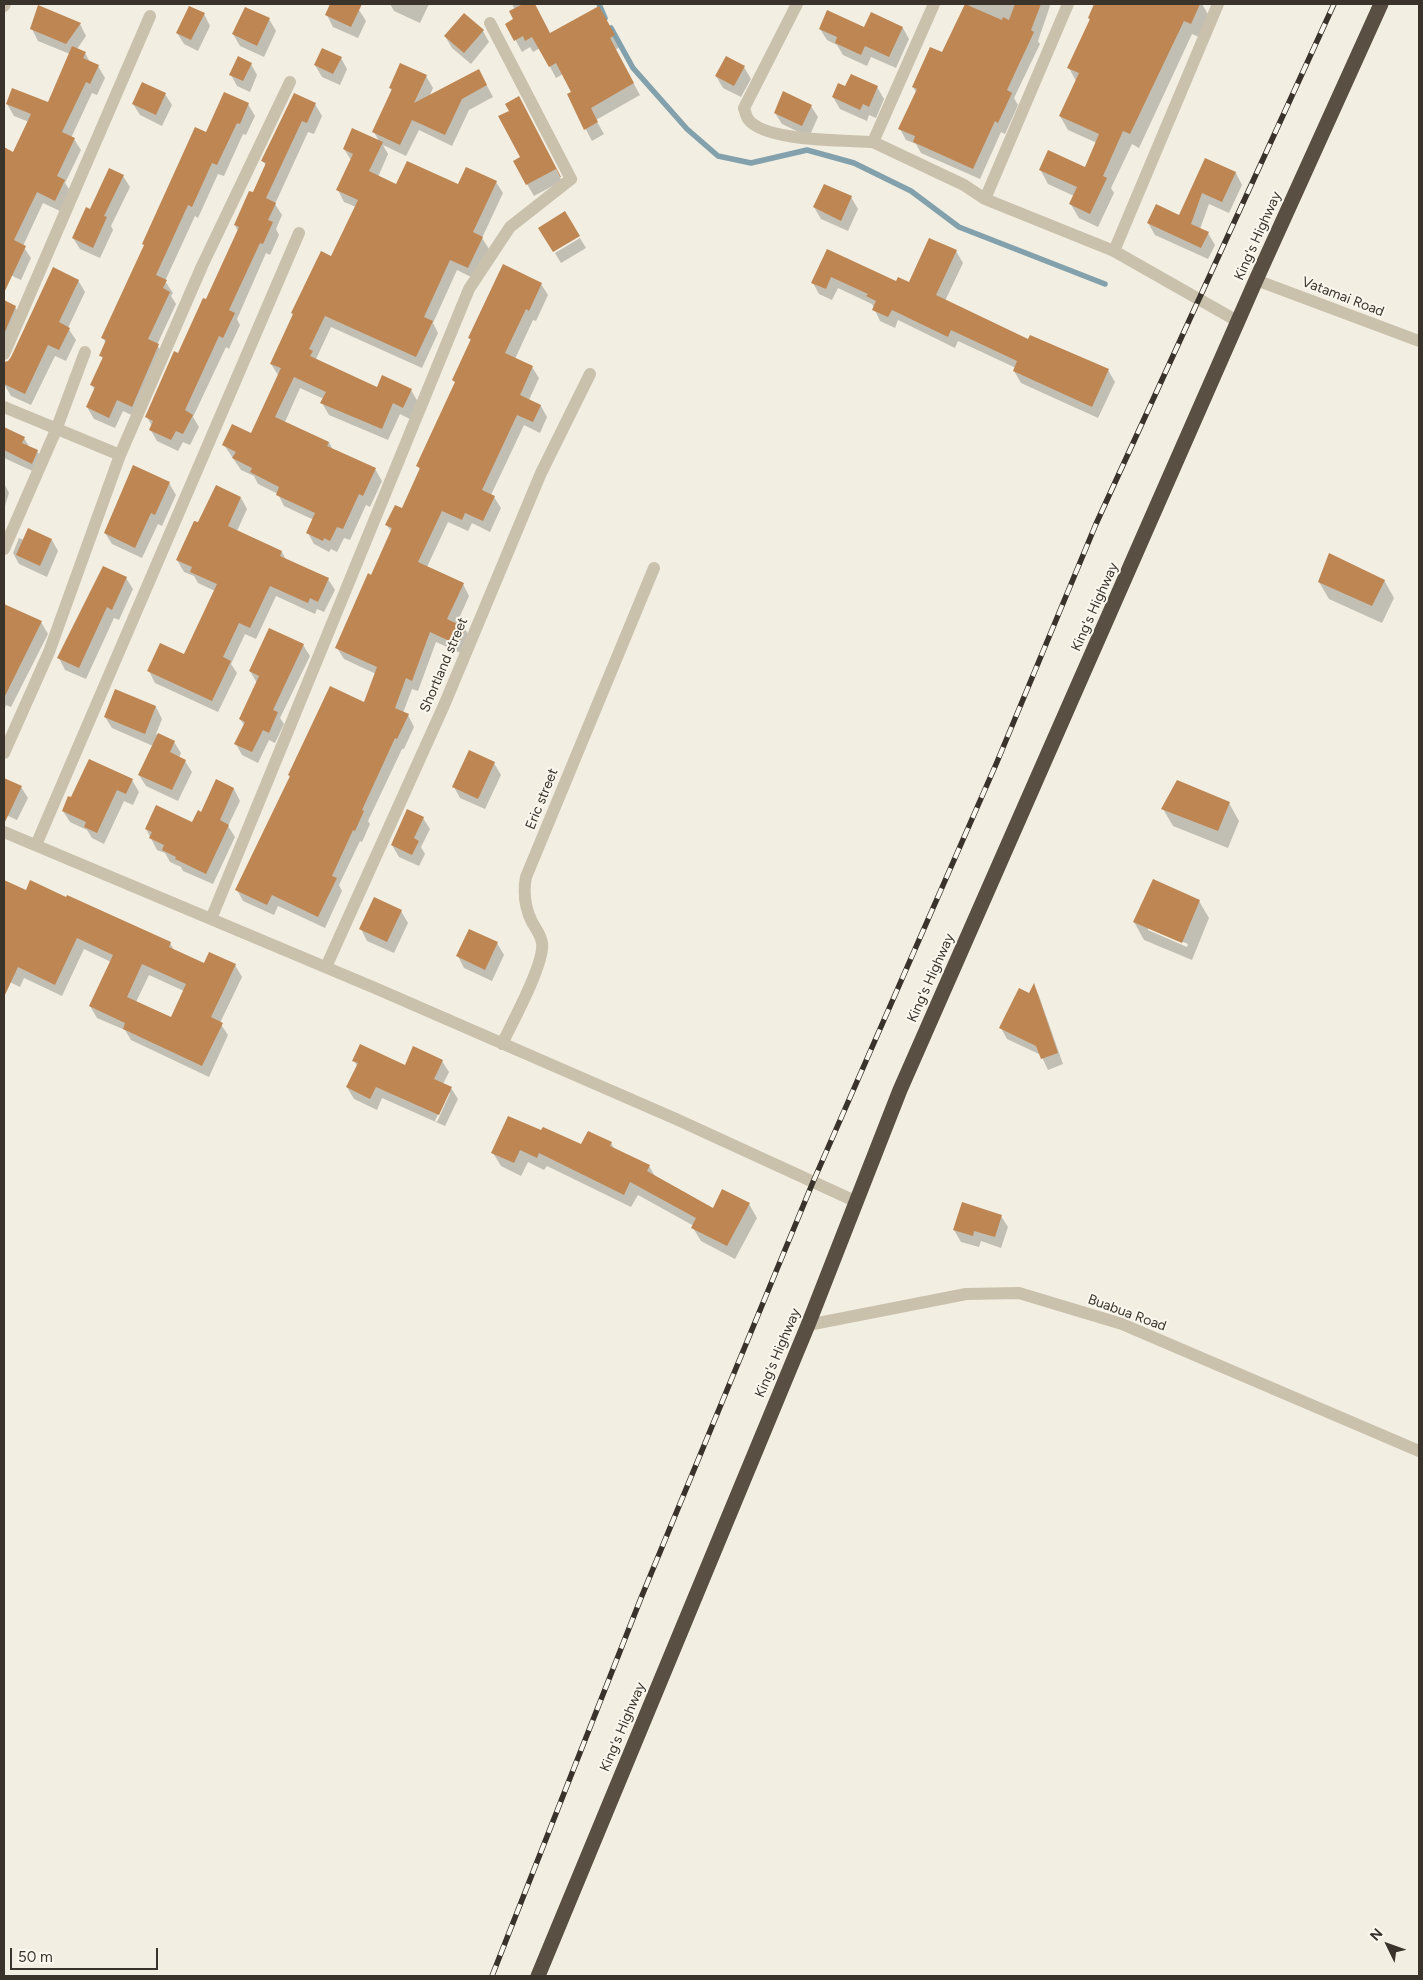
<!DOCTYPE html>
<style>
body{margin:0}
#map{position:relative;width:1423px;height:1980px;overflow:hidden;background:#f2eee1;font-family:Figtree,sans-serif}
canvas{display:block}
.frame{position:absolute;inset:0;border:5px solid #39332b;pointer-events:none}
.north{position:absolute;left:1363px;top:1920px;width:50px;height:50px;-webkit-text-stroke:4px #f9f7ed;paint-order:stroke;rotate:312deg;font-size:14px;font-weight:700;line-height:20px;text-align:center;color:#39332b}
.north::after{content:'';display:block;margin:auto;width:18px;height:22px;background:#39332b;clip-path:polygon(50% 0,100% 100%,50% 72%,0 100%)}
.scale{position:absolute;left:10px;top:1948px;width:148px;height:22px;box-sizing:border-box;border:2px solid #39332b;border-top:0;padding-left:6px;font-size:15px;line-height:18px;white-space:nowrap;color:#39332b;-webkit-text-stroke:4px #f9f7ed;paint-order:stroke}
</style>
<div id="map">
<canvas width="1423" height="1980"></canvas>
<div class="frame"></div>
<div class="north">N</div>
<div class="scale">50 m</div>
</div>
<script>
const ctx = document.querySelector('canvas').getContext('2d');
ctx.lineJoin = 'round';
function fillPath(path, color) {
  ctx.fillStyle = color;
  ctx.fill(path, 'evenodd');
}
function trace(path, color, width, dash) {
  ctx.strokeStyle = color;
  ctx.lineWidth = width;
  ctx.lineCap = dash ? 'butt' : 'round';
  ctx.setLineDash(dash || []);
  ctx.stroke(path);
}
function write(font, color, halo, rows, align = 'center') {
  ctx.font = font + ' Figtree,sans-serif';
  ctx.lineWidth = 4;
  ctx.setLineDash([]);
  ctx.textBaseline = 'middle';
  ctx.strokeStyle = halo;
  ctx.fillStyle = color;
  for (const [text, x, y, turn = 0] of rows) {
    ctx.save();
    ctx.translate(x, y);
    ctx.rotate((+turn || 0) * Math.PI / 180);
    ctx.textAlign = isNaN(turn) ? turn : align;
    if (halo) ctx.strokeText(text, 0, 0);
    ctx.fillText(text, 0, 0);
    ctx.restore();
  }
}
fillPath(new Path2D(`
 M 332,4 L 346,4 L 359,10 L 366,21 L 358,38 L 333,27 L 327,15 Z
 M 390,4 L 429,4 L 420,23 L 394,11 Z
 M 512,4 L 534,4 L 550,34 L 605,19 L 620,47 L 615,50 L 640,95 L 596,120 L 604,134 L 592,141 L 568,95 L 573,92 L 563,74 L 556,78 L 540,48 L 533,52 L 530,47 L 522,52 L 507,24 L 515,20 L 515,10 Z
 M 966,4 L 1049,4 L 1050,6 L 1038,41 L 1040,44 L 1014,98 L 1018,105 L 1005,134 L 1001,132 L 980,179 L 921,153 L 916,144 L 906,140 L 900,129 L 916,92 L 913,87 L 943,54 Z
 M 1095,4 L 1202,4 L 1209,16 L 1199,37 L 1192,34 L 1139,148 L 1132,144 L 1111,188 L 1114,193 L 1098,227 L 1079,218 L 1070,203 L 1074,196 L 1048,184 L 1040,169 L 1086,169 L 1097,143 L 1068,130 L 1060,116 L 1076,81 L 1069,68 L 1090,21 L 1089,18 Z
 M 204,14 L 210,26 L 198,51 L 184,44 L 177,33 Z
 M 269,19 L 276,31 L 264,57 L 240,46 L 233,34 Z
 M 80,24 L 86,36 L 77,49 L 85,53 L 91,64 L 98,66 L 105,78 L 97,95 L 92,93 L 71,138 L 74,139 L 81,150 L 65,183 L 71,192 L 62,212 L 43,203 L 23,246 L 31,258 L 21,280 L 4,272 L 4,149 L 14,153 L 29,122 L 14,116 L 7,104 L 49,103 L 70,54 L 38,41 L 32,29 Z
 M 903,28 L 909,39 L 896,68 L 871,57 L 867,66 L 843,55 L 837,45 L 827,40 L 820,29 Z
 M 483,31 L 489,42 L 471,64 L 452,48 L 445,36 Z
 M 341,58 L 347,69 L 340,85 L 322,77 L 315,65 Z
 M 251,64 L 257,75 L 250,92 L 237,86 L 231,75 Z
 M 744,67 L 751,79 L 741,97 L 723,88 L 716,76 Z
 M 426,76 L 433,88 L 429,97 L 485,82 L 493,97 L 469,110 L 452,146 L 419,130 L 406,156 L 383,145 L 388,154 L 378,177 L 397,186 L 458,186 L 496,182 L 503,193 L 482,238 L 489,249 L 475,279 L 457,270 L 433,323 L 438,333 L 422,368 L 331,327 L 316,359 L 377,389 L 411,390 L 418,402 L 410,419 L 400,414 L 388,440 L 329,415 L 322,403 L 324,399 L 300,388 L 285,422 L 329,442 L 333,450 L 375,469 L 382,481 L 370,507 L 366,505 L 350,540 L 344,538 L 337,552 L 331,549 L 329,552 L 314,544 L 308,533 L 314,520 L 284,506 L 278,494 L 258,484 L 254,476 L 241,470 L 224,445 L 252,434 L 278,375 L 271,364 L 332,257 L 356,207 L 344,202 L 338,190 L 351,160 L 344,149 L 379,141 L 374,132 L 392,91 L 390,88 Z
 M 852,76 L 877,87 L 884,99 L 876,118 L 869,115 L 867,121 L 840,109 L 833,97 L 846,88 Z
 M 165,94 L 172,105 L 162,126 L 140,115 L 133,104 Z
 M 248,104 L 255,116 L 246,135 L 243,134 L 224,176 L 218,174 L 198,218 L 195,216 L 165,281 L 173,293 L 171,296 L 176,304 L 157,345 L 165,357 L 138,418 L 123,411 L 115,428 L 94,419 L 87,407 L 95,391 L 92,385 L 103,360 L 101,355 L 106,344 L 103,338 L 206,134 Z
 M 315,104 L 322,116 L 314,134 L 308,132 L 275,204 L 282,215 L 276,229 L 279,235 L 270,255 L 266,253 L 237,319 L 240,325 L 229,349 L 226,347 L 193,417 L 199,427 L 190,445 L 183,442 L 178,451 L 157,441 L 150,429 L 152,426 L 147,417 L 206,301 L 238,231 L 235,225 L 253,194 L 266,166 L 263,161 Z
 M 811,106 L 818,117 L 809,137 L 782,124 L 775,113 Z
 M 525,109 L 562,181 L 534,196 L 527,184 L 521,158 Z
 M 1206,159 L 1236,173 L 1242,185 L 1229,213 L 1209,204 L 1200,229 L 1208,233 L 1215,245 L 1208,259 L 1155,235 L 1148,223 L 1180,216 Z
 M 123,176 L 130,187 L 111,226 L 113,230 L 100,258 L 80,249 L 73,238 L 90,211 Z
 M 824,185 L 851,197 L 858,209 L 848,231 L 821,219 L 814,207 Z
 M 580,238 L 586,248 L 561,263 L 555,253 Z
 M 827,251 L 897,283 L 909,284 L 956,251 L 963,263 L 945,301 L 1028,340 L 1108,370 L 1115,382 L 1098,418 L 1021,383 L 1014,371 L 1016,368 L 958,341 L 955,348 L 898,320 L 895,328 L 880,321 L 872,304 L 838,288 L 832,300 L 819,294 L 813,283 Z
 M 78,280 L 85,292 L 68,328 L 76,340 L 66,361 L 55,356 L 31,405 L 11,396 L 4,384 Z
 M 541,284 L 548,295 L 536,321 L 533,320 L 515,359 L 532,367 L 539,378 L 529,400 L 541,406 L 547,417 L 540,433 L 524,425 L 491,495 L 494,497 L 501,508 L 490,532 L 472,523 L 468,531 L 448,522 L 427,567 L 463,584 L 469,596 L 456,625 L 465,629 L 472,640 L 465,655 L 436,642 L 418,691 L 412,689 L 403,713 L 408,715 L 414,727 L 404,749 L 402,749 L 368,821 L 370,824 L 362,842 L 360,841 L 339,885 L 342,891 L 325,928 L 278,906 L 274,915 L 243,901 L 237,890 L 290,778 L 289,775 L 365,703 L 376,674 L 344,659 L 337,648 L 392,533 L 387,525 L 402,510 L 420,470 L 418,466 L 456,384 L 454,380 L 471,341 L 469,338 Z
 M 4,302 L 15,307 L 22,319 L 12,341 L 4,337 Z
 M 4,428 L 24,438 L 30,448 L 37,451 L 44,463 L 39,474 L 4,458 Z
 M 4,483 L 9,493 L 4,509 Z
 M 169,483 L 176,495 L 162,526 L 158,524 L 142,558 L 112,544 L 105,533 Z
 M 241,498 L 247,509 L 237,531 L 282,552 L 286,560 L 328,579 L 335,590 L 324,612 L 317,609 L 315,614 L 276,596 L 256,639 L 245,634 L 231,664 L 237,673 L 218,712 L 155,683 L 149,671 L 185,656 L 215,591 L 198,583 L 194,576 L 184,572 L 177,560 L 199,524 Z
 M 19,538 L 24,540 L 52,540 L 58,551 L 47,577 L 19,564 L 13,553 Z
 M 126,578 L 133,589 L 119,620 L 114,618 L 86,679 L 65,670 L 59,658 Z
 M 1384,580 L 1394,598 L 1382,623 L 1329,599 L 1319,582 Z
 M 4,605 L 41,622 L 48,634 L 11,707 L 6,705 L 4,711 Z
 M 303,645 L 310,656 L 280,718 L 284,724 L 275,743 L 269,740 L 258,763 L 242,755 L 236,744 L 244,725 L 240,719 L 257,683 L 250,671 Z
 M 116,691 L 156,707 L 162,719 L 156,734 L 174,742 L 181,753 L 179,758 L 185,761 L 192,772 L 178,801 L 146,786 L 139,775 L 153,746 L 112,728 L 105,717 Z
 M 494,763 L 501,775 L 485,809 L 460,798 L 454,787 Z
 M 4,779 L 21,787 L 28,798 L 17,820 L 4,814 Z
 M 132,780 L 139,792 L 133,805 L 124,801 L 104,844 L 92,838 L 87,830 L 70,822 L 63,811 Z
 M 216,781 L 234,789 L 240,801 L 228,826 L 235,837 L 213,884 L 183,871 L 181,867 L 170,862 L 165,853 L 157,850 L 146,829 L 193,824 L 201,813 Z
 M 1229,803 L 1239,821 L 1228,848 L 1173,826 L 1163,809 Z
 M 423,818 L 430,829 L 421,847 L 425,854 L 419,866 L 399,857 L 392,845 Z
 M 4,881 L 26,892 L 170,943 L 175,952 L 205,965 L 235,965 L 242,977 L 220,1023 L 228,1035 L 209,1077 L 131,1040 L 125,1030 L 97,1018 L 90,1006 L 111,962 L 84,949 L 62,996 L 24,978 L 20,987 L 4,979 ZM 149,975 L 184,991 L 172,1018 L 136,1002 Z
 M 1199,901 L 1209,918 L 1192,960 L 1144,940 L 1134,922 ZM 1148,927 L 1188,944 L 1187,947 L 1148,930 Z
 M 401,911 L 408,923 L 394,953 L 367,941 L 361,929 Z
 M 497,943 L 504,955 L 492,981 L 464,968 L 458,956 Z
 M 1034,986 L 1039,996 L 1063,1064 L 1048,1070 L 1041,1055 L 1007,1039 L 1001,1028 L 1030,995 Z
 M 354,1060 L 405,1066 L 442,1061 L 449,1072 L 443,1084 L 451,1088 L 458,1099 L 445,1126 L 382,1098 L 377,1110 L 354,1099 L 347,1087 L 357,1066 ZM 448,1093 L 450,1093 L 437,1122 L 435,1121 Z
 M 542,1132 L 582,1146 L 611,1143 L 615,1150 L 649,1166 L 656,1178 L 713,1210 L 749,1204 L 757,1218 L 735,1259 L 701,1241 L 693,1228 L 694,1226 L 638,1195 L 631,1207 L 547,1166 L 544,1170 L 528,1162 L 521,1176 L 501,1166 L 493,1153 Z
 M 1001,1216 L 1008,1227 L 1001,1248 L 981,1241 L 979,1247 L 961,1242 L 954,1230 Z`), '#0003');
trace(new Path2D(`
 M 599,4 L 605,18
 M 611,28 L 633,68 L 687,129 L 718,156 L 751,163 L 807,150 L 854,163 L 911,191 L 959,227 L 1105,284`), '#82a1ad', 5.5);
fillPath(new Path2D(`
 M 330,4 L 362,4 L 351,27 L 325,15 Z
 M 523,4 L 535,4 L 550,33 L 599,6 L 615,35 L 610,38 L 634,83 L 591,108 L 598,122 L 584,130 L 567,94 L 571,92 L 556,63 L 549,67 L 532,37 L 525,41 L 523,36 L 514,41 L 505,24 L 513,19 L 509,11 Z
 M 965,4 L 1002,20 L 1003,17 L 1009,20 L 1015,4 L 1041,4 L 1031,30 L 1034,32 L 1007,90 L 1012,93 L 998,123 L 995,121 L 973,169 L 913,142 L 915,136 L 898,129 L 917,89 L 912,87 L 930,47 L 942,52 Z
 M 1094,4 L 1200,4 L 1191,24 L 1184,21 L 1130,134 L 1123,131 L 1103,176 L 1107,178 L 1090,214 L 1069,204 L 1077,187 L 1039,170 L 1048,150 L 1085,167 L 1099,134 L 1059,116 L 1079,73 L 1067,68 L 1090,19 L 1088,18 Z
 M 38,5 L 81,23 L 66,44 L 30,29 Z
 M 189,6 L 205,13 L 191,40 L 176,33 Z
 M 245,7 L 270,18 L 257,46 L 232,34 Z
 M 827,10 L 864,27 L 871,12 L 903,27 L 889,57 L 865,46 L 861,55 L 835,43 L 837,37 L 819,29 Z
 M 464,13 L 484,30 L 464,53 L 444,36 Z
 M 72,46 L 86,52 L 83,58 L 99,65 L 90,84 L 86,82 L 62,132 L 75,138 L 57,176 L 65,180 L 55,201 L 37,192 L 14,240 L 26,246 L 4,293 L 4,147 L 13,152 L 31,114 L 6,104 L 12,88 L 48,102 Z
 M 322,48 L 342,57 L 333,74 L 314,65 Z
 M 238,56 L 252,63 L 243,81 L 229,75 Z
 M 726,56 L 745,66 L 734,86 L 715,76 Z
 M 400,63 L 427,75 L 414,103 L 479,69 L 487,85 L 462,99 L 445,135 L 412,120 L 400,145 L 372,132 L 392,89 L 389,88 Z
 M 851,74 L 878,86 L 869,107 L 863,104 L 860,110 L 832,97 L 838,83 L 845,86 Z
 M 142,82 L 166,93 L 156,115 L 132,104 Z
 M 783,91 L 812,105 L 802,126 L 774,113 Z
 M 224,92 L 249,103 L 240,124 L 237,123 L 217,165 L 212,163 L 192,207 L 188,205 L 156,275 L 167,280 L 163,288 L 170,292 L 148,339 L 159,344 L 132,407 L 117,400 L 109,418 L 86,407 L 95,387 L 90,385 L 103,357 L 99,356 L 106,340 L 101,338 L 144,245 L 142,244 L 195,127 L 206,132 Z
 M 294,93 L 316,103 L 307,123 L 302,121 L 266,198 L 276,203 L 268,220 L 273,222 L 263,244 L 260,243 L 229,310 L 235,313 L 223,338 L 219,336 L 185,410 L 193,415 L 183,434 L 176,431 L 171,440 L 149,430 L 153,421 L 145,417 L 174,351 L 178,353 L 203,298 L 206,299 L 239,227 L 234,225 L 249,191 L 253,192 L 266,163 L 261,161 Z
 M 519,96 L 561,177 L 560,177 L 556,169 L 526,185 L 513,161 L 520,157 L 498,116 L 509,111 L 505,104 Z
 M 352,128 L 383,142 L 369,171 L 396,184 L 407,161 L 458,184 L 466,167 L 497,181 L 473,232 L 483,237 L 468,268 L 450,260 L 424,317 L 433,321 L 416,357 L 325,316 L 309,349 L 313,351 L 310,356 L 377,387 L 382,375 L 412,389 L 403,408 L 393,403 L 382,429 L 320,403 L 326,392 L 294,377 L 275,417 L 329,442 L 327,446 L 376,468 L 363,496 L 359,494 L 343,529 L 337,527 L 330,541 L 324,538 L 323,541 L 306,533 L 315,513 L 276,495 L 279,487 L 250,472 L 252,468 L 232,458 L 236,452 L 222,445 L 232,424 L 251,433 L 281,368 L 270,364 L 293,314 L 291,313 L 321,251 L 331,256 L 358,200 L 336,190 L 353,154 L 343,149 Z
 M 1205,158 L 1236,172 L 1222,202 L 1202,193 L 1191,224 L 1209,232 L 1201,248 L 1147,223 L 1156,204 L 1179,215 Z
 M 109,168 L 124,175 L 104,216 L 107,217 L 93,248 L 72,238 L 86,207 L 90,209 Z
 M 824,184 L 852,196 L 841,221 L 813,207 Z
 M 565,211 L 580,236 L 553,252 L 538,228 Z
 M 929,238 L 957,250 L 936,295 L 1028,339 L 1030,335 L 1109,369 L 1092,407 L 1013,371 L 1017,361 L 951,330 L 948,337 L 892,310 L 888,317 L 872,310 L 876,301 L 866,296 L 868,294 L 831,277 L 826,289 L 811,283 L 827,249 L 896,281 L 898,277 L 909,282 Z
 M 503,264 L 542,283 L 529,311 L 526,309 L 505,353 L 533,366 L 520,395 L 541,405 L 533,422 L 517,415 L 482,490 L 495,496 L 483,521 L 465,513 L 462,520 L 442,511 L 418,562 L 464,583 L 447,619 L 466,628 L 458,645 L 430,632 L 412,681 L 406,678 L 395,708 L 409,714 L 397,739 L 395,738 L 362,810 L 364,811 L 355,831 L 353,830 L 332,876 L 337,878 L 318,917 L 272,895 L 267,905 L 235,890 L 290,776 L 288,775 L 330,686 L 364,702 L 377,667 L 335,648 L 368,573 L 371,575 L 392,528 L 385,525 L 395,505 L 402,508 L 420,468 L 416,466 L 455,382 L 452,380 L 471,339 L 468,338 Z
 M 53,267 L 79,280 L 59,322 L 70,328 L 59,350 L 48,345 L 25,394 L 4,384 L 4,362 L 8,361 L 11,357 Z
 M 4,300 L 16,306 L 4,334 Z
 M 4,427 L 25,437 L 22,443 L 38,450 L 32,464 L 4,450 Z
 M 133,465 L 170,482 L 155,515 L 151,513 L 135,548 L 104,533 Z
 M 216,485 L 241,497 L 228,526 L 282,551 L 280,556 L 329,578 L 318,602 L 310,598 L 308,603 L 270,586 L 250,628 L 239,623 L 223,657 L 231,661 L 212,701 L 147,671 L 160,643 L 184,654 L 217,584 L 190,572 L 192,567 L 176,560 L 194,521 L 198,522 Z
 M 28,528 L 52,539 L 40,566 L 16,555 Z
 M 1329,553 L 1385,580 L 1372,606 L 1318,582 Z
 M 103,566 L 127,577 L 112,610 L 107,607 L 79,668 L 57,658 Z
 M 4,604 L 42,621 L 4,698 Z
 M 269,628 L 304,644 L 273,710 L 278,712 L 269,733 L 263,730 L 252,752 L 234,744 L 245,722 L 239,719 L 259,676 L 249,671 Z
 M 115,689 L 156,706 L 145,734 L 104,717 Z
 M 158,733 L 175,741 L 170,752 L 186,760 L 172,790 L 138,775 Z
 M 469,750 L 495,762 L 478,799 L 452,787 Z
 M 89,759 L 133,779 L 126,794 L 117,790 L 97,833 L 84,827 L 86,822 L 62,811 L 68,796 L 71,797 Z
 M 4,778 L 22,786 L 4,824 Z
 M 216,779 L 234,788 L 220,820 L 229,825 L 206,874 L 175,859 L 176,857 L 162,850 L 164,845 L 149,838 L 152,832 L 145,829 L 156,805 L 192,822 L 198,810 L 201,812 Z
 M 1177,780 L 1230,802 L 1218,831 L 1161,809 Z
 M 407,809 L 424,817 L 414,838 L 419,841 L 412,855 L 391,845 Z
 M 1153,879 L 1200,900 L 1182,943 L 1133,922 Z
 M 4,880 L 26,890 L 30,880 L 66,897 L 67,895 L 171,942 L 169,947 L 204,963 L 209,952 L 236,964 L 211,1017 L 223,1023 L 202,1066 L 123,1029 L 125,1023 L 89,1006 L 113,955 L 77,938 L 55,985 L 18,967 L 4,997 ZM 142,964 L 186,984 L 171,1017 L 127,997 Z
 M 374,897 L 402,910 L 387,942 L 359,929 Z
 M 469,929 L 498,942 L 485,970 L 456,956 Z
 M 1034,983 L 1058,1053 L 1041,1059 L 1036,1046 L 999,1028 L 1019,988 L 1029,993 Z
 M 360,1044 L 405,1065 L 413,1046 L 443,1060 L 434,1079 L 452,1087 L 439,1115 L 376,1087 L 370,1099 L 346,1087 L 358,1063 L 352,1061 Z
 M 508,1116 L 541,1130 L 543,1127 L 581,1144 L 588,1131 L 612,1142 L 610,1146 L 650,1165 L 647,1171 L 713,1208 L 722,1189 L 750,1203 L 727,1246 L 691,1228 L 696,1218 L 630,1182 L 624,1195 L 539,1153 L 537,1158 L 520,1150 L 514,1163 L 491,1153 Z
 M 962,1202 L 1002,1215 L 995,1237 L 974,1231 L 973,1236 L 953,1230 Z`), '#be8653');
trace(new Path2D(`
 M 797,4 L 744,108 C 745,111 746,116 748,119 C 764,142 846,140 873,142
 M 934,4 L 873,142 L 964,185 L 985,199 L 1114,251 L 1239,322
 M 4,6 L 5,4
 M 985,199 L 1068,4
 M 1114,251 L 1218,4
 M 1256,280 L 1419,341
 M 4,354 L 150,16
 M 4,407 L 120,455
 M 4,549 L 56,430 L 85,352
 M 4,753 L 49,652 L 120,455 L 202,266 L 290,82
 M 4,832 L 375,988 L 676,1119 L 857,1202
 M 36,845 L 299,233
 M 211,919 L 469,289 L 510,227 L 571,179 L 490,23
 M 326,967 L 445,703 L 541,473 L 590,374
 M 502,1044 C 512,1023 545,963 542,943 C 541,935 536,929 532,922 C 525,908 523,893 526,877 L 654,568
 M 808,1325 L 966,1294 L 1019,1293 L 1122,1324 L 1419,1451`), '#cac1ad', 12);
trace(new Path2D(`
 M 538,1976 L 808,1325 L 900,1090 L 1256,280 L 1381,4`), '#594f43', 15);
const rail = new Path2D(`
 M 492,1976 L 641,1598 L 813,1182 L 997,762 L 1096,524 L 1334,4`);
trace(rail, '#39332b', 5.5);
trace(rail, '#f9f7ed', 4, [11]);
write('14px', '#39332b', '#f9f7ed', [
 ["King's Highway",1258,236,-66],
 ["Vatamai Road",1343,297,21],
 ["King's Highway",1095,607,-66],
 ["Shortland street",444,665,-67],
 ["Eric street",542,799,-68],
 ["King's Highway",931,978,-66],
 ["Buabua Road",1127,1313,20],
 ["King's Highway",778,1353,-67],
 ["King's Highway",623,1727,-67]
]);
</script>
